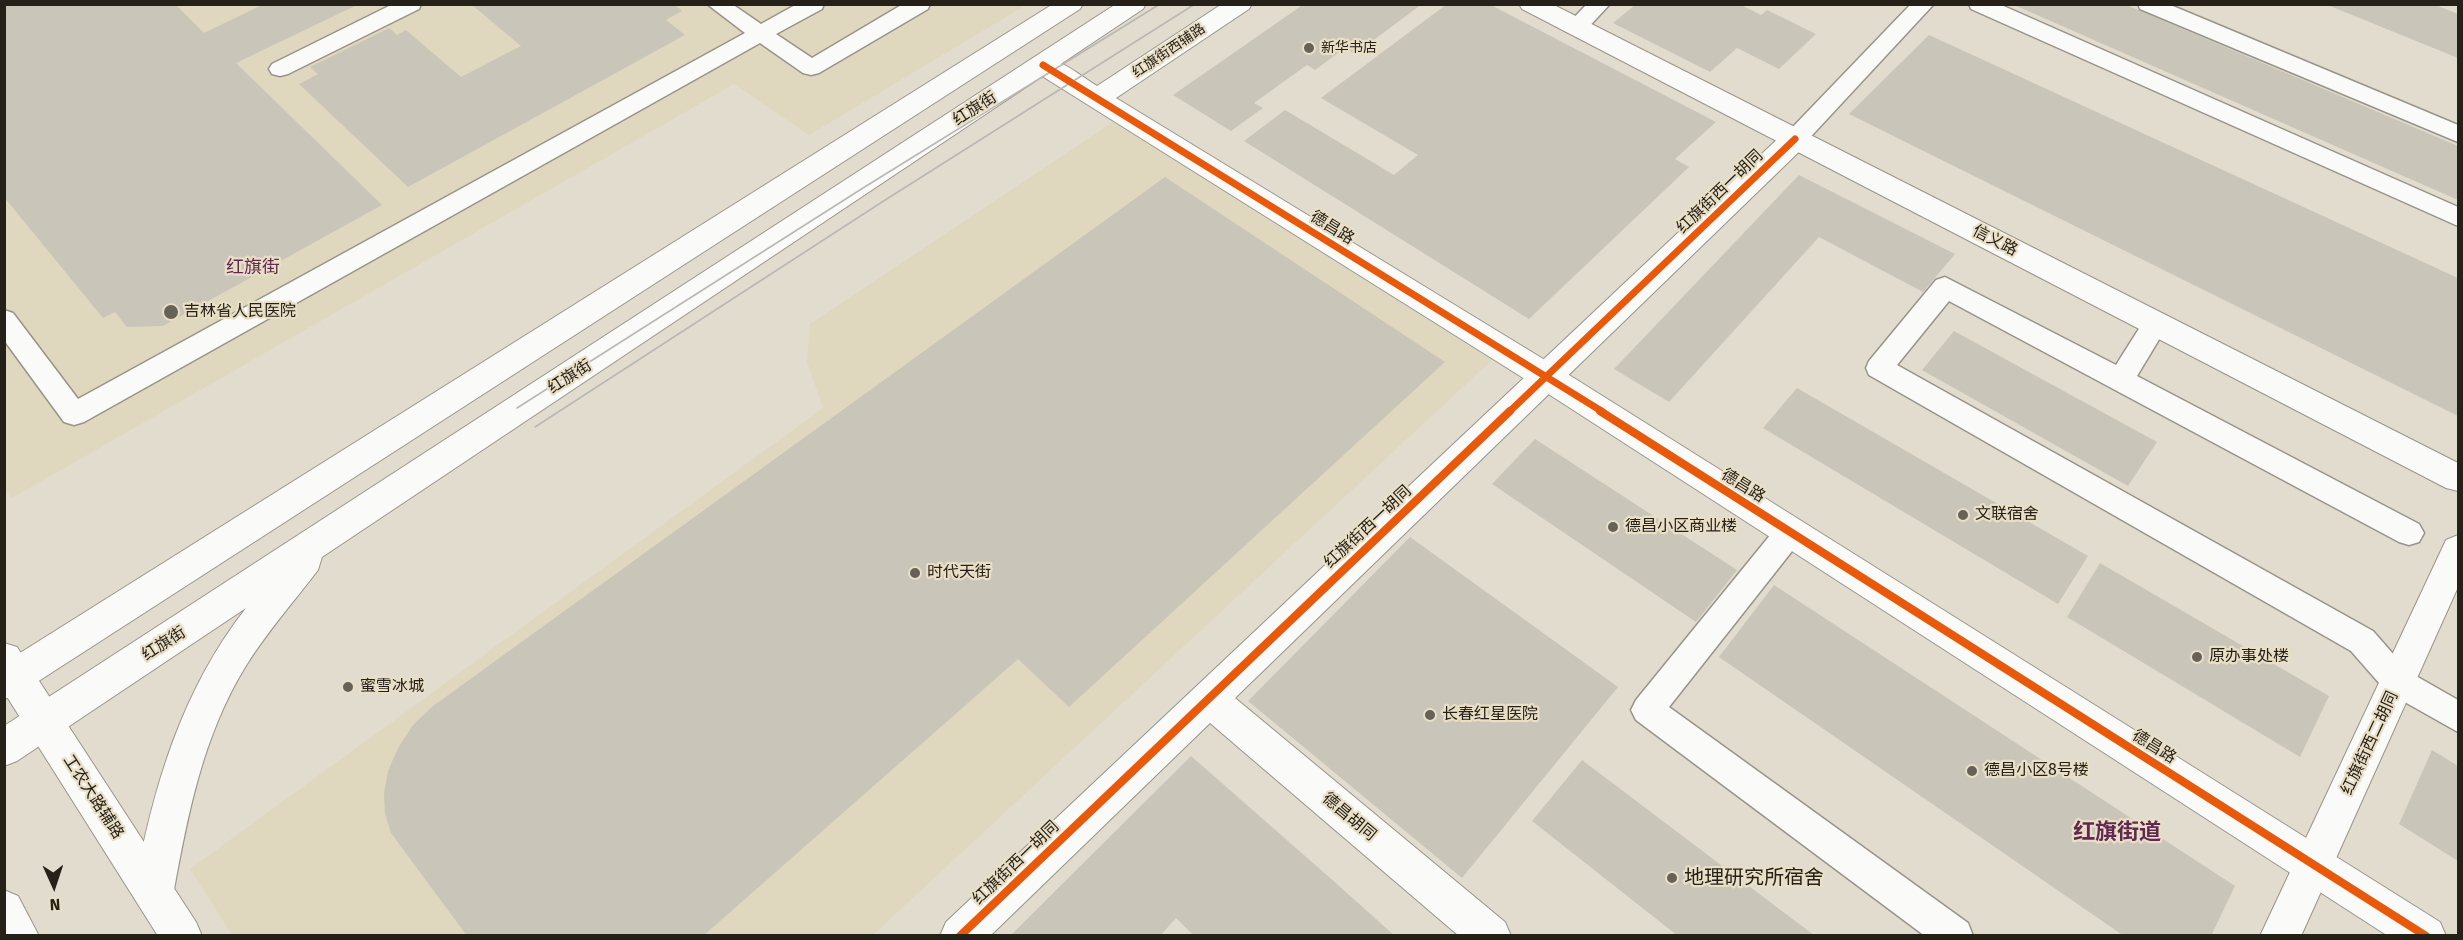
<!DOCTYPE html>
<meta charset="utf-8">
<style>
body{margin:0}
#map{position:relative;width:2463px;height:940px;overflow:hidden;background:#e1dcce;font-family:"Fira Sans",sans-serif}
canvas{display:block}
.frame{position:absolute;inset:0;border:6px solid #252118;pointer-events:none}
.north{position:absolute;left:24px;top:856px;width:60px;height:60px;-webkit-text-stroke:4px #e9dfc6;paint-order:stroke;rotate:177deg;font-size:16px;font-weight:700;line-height:24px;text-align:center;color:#252118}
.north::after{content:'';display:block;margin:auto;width:21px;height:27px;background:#252118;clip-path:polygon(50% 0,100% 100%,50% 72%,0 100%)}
</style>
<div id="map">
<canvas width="2463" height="940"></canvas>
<div class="frame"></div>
<div class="north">N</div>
</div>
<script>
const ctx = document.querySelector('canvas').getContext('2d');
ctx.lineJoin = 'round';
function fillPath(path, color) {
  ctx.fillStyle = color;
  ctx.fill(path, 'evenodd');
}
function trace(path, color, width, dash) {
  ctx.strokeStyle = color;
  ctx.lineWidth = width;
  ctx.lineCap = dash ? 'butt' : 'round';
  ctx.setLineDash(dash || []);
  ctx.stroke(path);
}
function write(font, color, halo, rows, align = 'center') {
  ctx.font = font + ' "Fira Sans","Noto Sans SC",sans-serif';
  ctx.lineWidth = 4.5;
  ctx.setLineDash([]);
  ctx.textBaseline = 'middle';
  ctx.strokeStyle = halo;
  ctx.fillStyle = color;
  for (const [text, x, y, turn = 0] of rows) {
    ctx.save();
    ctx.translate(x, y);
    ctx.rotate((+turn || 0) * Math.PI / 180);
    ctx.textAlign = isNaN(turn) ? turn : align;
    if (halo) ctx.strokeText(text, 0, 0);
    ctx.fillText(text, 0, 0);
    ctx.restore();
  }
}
fillPath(new Path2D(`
 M 4,5 L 1026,5 L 809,135 L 734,84 L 12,498 L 4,488 Z
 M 1113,122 L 1492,360 L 873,935 L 232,935 L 190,869 L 823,408 L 807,362 L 810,324 Z`), '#e0d7bf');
fillPath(new Path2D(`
 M 4,4 L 175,4 L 204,33 L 264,4 L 359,4 L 236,63 L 382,205 L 163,326 L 127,327 L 115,312 L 103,318 L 4,197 Z
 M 471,4 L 673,4 L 682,11 L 666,20 L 685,35 L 408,187 L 299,84 L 318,74 L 310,67 L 389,28 L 397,35 L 406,30 L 461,77 L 521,46 Z
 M 1304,4 L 1422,4 L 1355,54 L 1345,48 L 1315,70 L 1307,65 L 1254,103 L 1263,108 L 1231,131 L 1173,95 Z
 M 1447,4 L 1489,4 L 1716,122 L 1675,159 L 1689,167 L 1529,319 L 1244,141 L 1285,110 L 1394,175 L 1418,155 L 1321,98 Z
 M 1636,4 L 1739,4 L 1761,15 L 1767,10 L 1816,34 L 1779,69 L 1737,48 L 1710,72 L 1613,23 Z
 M 2012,4 L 2124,4 L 2458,146 L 2458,200 Z
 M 2325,4 L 2433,4 L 2458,14 L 2458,58 Z
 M 1929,35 L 2458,278 L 2458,416 L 1849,114 Z
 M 1799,175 L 1955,254 L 1923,292 L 1819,237 L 1669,402 L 1614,369 Z
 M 1165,177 L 1445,362 L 1069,707 L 1018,659 L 703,936 L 467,936 L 391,833 L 385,814 L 384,793 L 388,771 L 398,748 L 413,725 L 433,706 Z
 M 1954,331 L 2157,442 L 2128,486 L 1922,370 Z
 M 1797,388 L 2088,556 L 2058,604 L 1763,428 Z
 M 1535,439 L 1737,570 L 1696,622 L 1492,484 Z
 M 1410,537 L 1618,687 L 1462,878 L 1248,701 Z
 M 2100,563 L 2329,696 L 2300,757 L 2067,617 Z
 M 1774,585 L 2235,886 L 2211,936 L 2124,936 L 1719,657 Z
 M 2432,750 L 2458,766 L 2458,861 L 2399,824 Z
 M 1191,756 L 1329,877 L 1395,936 L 1194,936 L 1176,918 L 1160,936 L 1010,936 Z
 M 1582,760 L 1815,936 L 1678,936 L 1532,821 Z`), '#cac5b9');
const service = new Path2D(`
 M 393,4 L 421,4 L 419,9 L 288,74 L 280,76 L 272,74 L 269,69 L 272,64 Z
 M 707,4 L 732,4 L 761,24 L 797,4 L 824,4 L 822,9 L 776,34 L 812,58 L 903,4 L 930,4 L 928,9 L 819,73 L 811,75 L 803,73 L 760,43 L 84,422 L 74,425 L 64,422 L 4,340 L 4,310 L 13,313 L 78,399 L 745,33 Z
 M 1587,4 L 1610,4 L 1584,32 L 1568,32 L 1565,27 Z
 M 1911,4 L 1934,4 L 1803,145 L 1795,147 L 1787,145 L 1783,139 L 1787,133 Z
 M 1969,4 L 1999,4 L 2458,207 L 2458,226 L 1971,9 Z
 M 2138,4 L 2168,4 L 2458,125 L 2458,142 L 2140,9 Z
 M 1945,277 L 2116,365 L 2147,316 L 2156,313 L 2165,316 L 2169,323 L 2137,376 L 2419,524 L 2424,533 L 2419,542 L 2409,545 L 2399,542 L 1949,301 L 1897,365 L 2373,631 L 2409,672 L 2458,700 L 2458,732 L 2387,692 L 2351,651 L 1869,375 L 1866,368 L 1869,361 L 1936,280 Z
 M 1790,520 L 1800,523 L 1805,532 L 1800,541 L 1669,707 L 1968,923 L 1973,936 L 1925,936 L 1636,720 L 1631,710 L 1636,700 L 1780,523 Z`);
const minor = new Path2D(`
 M 1795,130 L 1805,132 L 1809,139 L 1805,146 L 1235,698 L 1505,922 L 1511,936 L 1459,936 L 1210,723 L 990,936 L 940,936 L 946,922 L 1785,132 Z
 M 2458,535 L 2458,587 L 2301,936 L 2260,936 L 2446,540 Z`);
const tertiary = new Path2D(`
 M 1222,4 L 1252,4 L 1249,9 L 1116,98 L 1558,368 L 2440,922 L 2446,936 L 2388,936 L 1536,386 L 1034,71 L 1030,65 L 1034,59 C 1055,53 1079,75 1097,86 Z
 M 1519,4 L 1552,4 L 2458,463 L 2458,491 L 2446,488 L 1522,9 Z
 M 4,643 L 17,647 L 196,922 L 202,936 L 158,936 L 4,692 Z`);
const secondary = new Path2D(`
 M 1053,4 L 1083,4 L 1080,9 L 17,695 L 4,699 L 4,663 Z
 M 1116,4 L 1146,4 L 1143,9 L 322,557 L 318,570 C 293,603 265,634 244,669 C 203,737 188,813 174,890 L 168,904 L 154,910 L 140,904 L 134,890 C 153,788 181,691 246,608 L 17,761 L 4,766 L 4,726 Z`);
const primary = new Path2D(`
 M 4,890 L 18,896 L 39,936 L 4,936 Z`);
trace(service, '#98948a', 3);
trace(minor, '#98948a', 2);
trace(tertiary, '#98948a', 2);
trace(secondary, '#98948a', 2);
trace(primary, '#98948a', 2);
fillPath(service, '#fafaf8');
fillPath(minor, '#fafaf8');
fillPath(tertiary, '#fafaf8');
fillPath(secondary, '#fafaf8');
fillPath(primary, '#fafaf8');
trace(new Path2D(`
 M 517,408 L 863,188 L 1160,4
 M 535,427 L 882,202 L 1195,4`), '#b9b7b4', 1.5);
trace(new Path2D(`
 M 1043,65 L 1603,412
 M 1509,412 L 1795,139`), '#e8590c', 7);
trace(new Path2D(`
 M 1600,411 L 2426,936
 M 960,936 L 1510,411`), '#e8590c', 8);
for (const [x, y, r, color] of [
 [1309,48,6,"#676258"],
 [171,312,8,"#676258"],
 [1963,515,6,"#676258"],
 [1613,527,6,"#676258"],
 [915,573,6,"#676258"],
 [2197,657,6,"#676258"],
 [348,687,6,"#676258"],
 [1430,715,6,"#676258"],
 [1972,771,6,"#676258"],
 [1672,878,6,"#676258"]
]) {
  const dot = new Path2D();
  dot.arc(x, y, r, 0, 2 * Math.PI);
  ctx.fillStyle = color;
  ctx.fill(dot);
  trace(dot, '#e9dfc6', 2);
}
write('14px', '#252118', '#e9dfc6', [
 ["新华书店",1321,48]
], 'left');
write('14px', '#252118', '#e9dfc6', [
 ["红旗街西辅路",1169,51,-34]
]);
write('16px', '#252118', '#e9dfc6', [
 ["红旗街",975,109,-33],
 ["红旗街西一胡同",1720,192,-44],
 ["德昌路",1332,228,32],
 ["信义路",1995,241,27],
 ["红旗街",570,377,-33],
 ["德昌路",1743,486,32],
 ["红旗街西一胡同",1368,527,-43],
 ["红旗街",164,644,-33],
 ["红旗街西二胡同",2370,743,-65],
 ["德昌路",2154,747,32],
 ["工农大路辅路",93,797,57],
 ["德昌胡同",1349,817,40],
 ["红旗街西一胡同",1016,863,-44]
]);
write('16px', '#252118', '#e9dfc6', [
 ["吉林省人民医院",184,312],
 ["文联宿舍",1975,515],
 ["德昌小区商业楼",1625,527],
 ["时代天街",927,573],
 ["原办事处楼",2209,657],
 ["蜜雪冰城",360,687],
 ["长春红星医院",1442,715],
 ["德昌小区8号楼",1984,771]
], 'left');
write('18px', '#622851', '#e9dfc6', [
 ["红旗街",253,268]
]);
write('20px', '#252118', '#e9dfc6', [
 ["地理研究所宿舍",1684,878]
], 'left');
write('bold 22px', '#622851', '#e9dfc6', [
 ["红旗街道",2117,833]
]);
</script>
